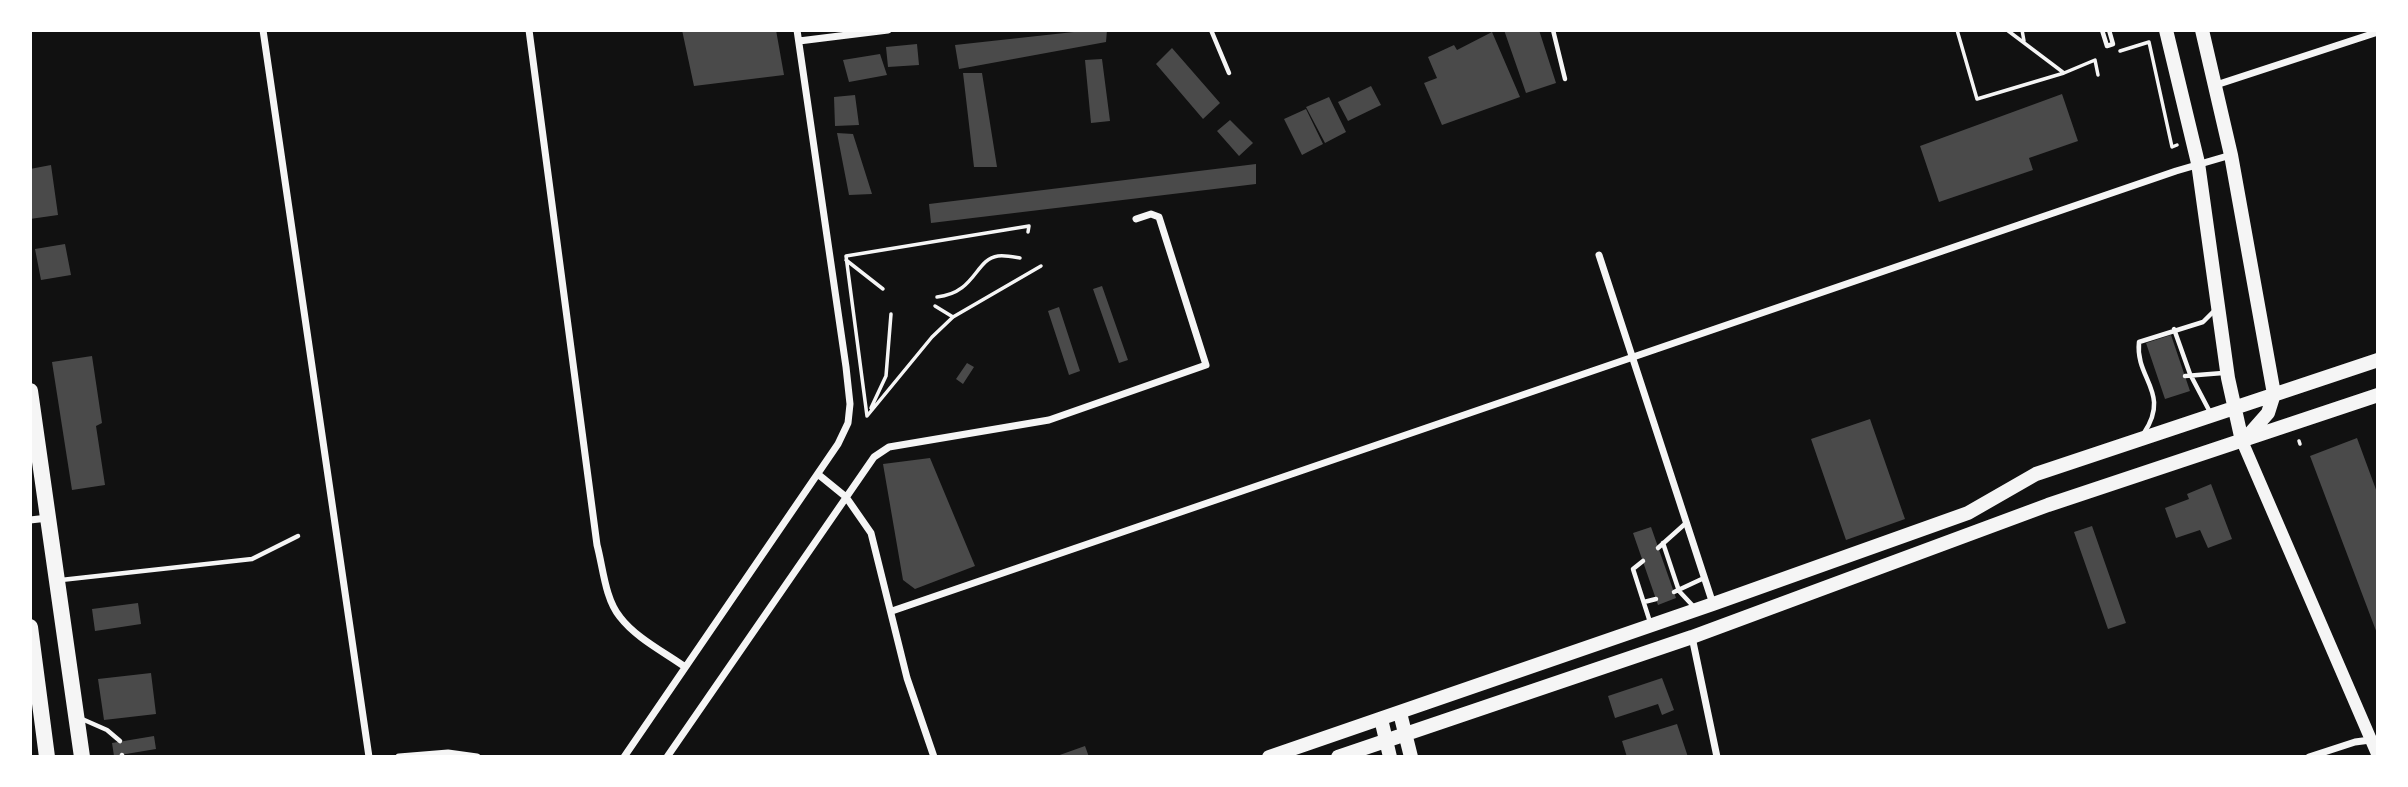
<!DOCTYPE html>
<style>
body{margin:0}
#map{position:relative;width:2408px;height:787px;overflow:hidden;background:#111;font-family:"Source Serif 4",serif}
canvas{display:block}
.frame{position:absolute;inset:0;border:32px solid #fff;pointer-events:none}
</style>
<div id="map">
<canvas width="2408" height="787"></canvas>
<div class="frame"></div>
</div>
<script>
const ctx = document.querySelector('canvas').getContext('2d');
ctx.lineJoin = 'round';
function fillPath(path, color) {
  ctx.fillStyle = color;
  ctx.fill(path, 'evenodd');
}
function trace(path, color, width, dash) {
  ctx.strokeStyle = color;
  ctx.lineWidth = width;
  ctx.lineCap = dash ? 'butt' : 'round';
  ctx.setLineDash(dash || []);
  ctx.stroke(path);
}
fillPath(new Path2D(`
 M 682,30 L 776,30 L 784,75 L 694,86 Z
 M 1092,30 L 1107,30 L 1106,42 L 959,69 L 955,45 Z
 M 1504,30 L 1539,30 L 1556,83 L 1526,93 Z
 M 1492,32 L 1520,97 L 1442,125 L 1424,83 L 1437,78 L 1428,57 L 1454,45 L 1457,50 Z
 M 917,44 L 919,65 L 888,67 L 886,47 Z
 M 1172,48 L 1220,103 L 1203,119 L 1156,64 Z
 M 880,54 L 887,75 L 849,82 L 843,60 Z
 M 1102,59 L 1110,121 L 1091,123 L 1085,60 Z
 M 963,73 L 982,73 L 997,167 L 974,167 Z
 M 1371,86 L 1381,105 L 1348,121 L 1338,102 Z
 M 2062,94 L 2078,141 L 2029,158 L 2033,170 L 1939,202 L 1920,146 Z
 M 855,95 L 859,125 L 835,126 L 834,97 Z
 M 1329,97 L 1346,132 L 1325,143 L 1306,107 Z
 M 1306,109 L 1323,144 L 1302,155 L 1284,119 Z
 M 1230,120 L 1253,143 L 1239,156 L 1217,131 Z
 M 837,133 L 853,134 L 872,194 L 849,195 Z
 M 1256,164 L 1256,184 L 931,223 L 929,204 Z
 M 51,165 L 58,215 L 30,219 L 30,169 Z
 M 65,244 L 71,275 L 41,280 L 35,249 Z
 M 1102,286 L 1128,360 L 1119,363 L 1093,289 Z
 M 1059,307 L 1080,371 L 1069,375 L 1048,311 Z
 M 2171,335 L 2190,391 L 2165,399 L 2146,343 Z
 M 92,356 L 102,423 L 96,426 L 105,485 L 72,490 L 52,362 Z
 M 967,363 L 974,367 L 963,384 L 956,379 Z
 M 1870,419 L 1905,519 L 1846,540 L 1811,439 Z
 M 2357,438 L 2378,495 L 2378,636 L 2310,456 Z
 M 930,458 L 975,566 L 915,589 L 903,580 L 883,464 Z
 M 2211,484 L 2232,539 L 2208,548 L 2200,530 L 2176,538 L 2165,508 L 2189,499 L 2187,494 Z
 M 2092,526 L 2126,623 L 2108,629 L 2074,532 Z
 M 1651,527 L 1676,598 L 1658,605 L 1633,533 Z
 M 138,603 L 141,624 L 95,631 L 92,609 Z
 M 151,673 L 156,714 L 104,720 L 98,679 Z
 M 1662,678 L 1674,710 L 1662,715 L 1658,704 L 1615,718 L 1608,696 Z
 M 1677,724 L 1688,757 L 1627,757 L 1622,741 Z
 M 154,736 L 156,749 L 114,756 L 112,743 Z
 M 1085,746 L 1089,757 L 1054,757 Z`), '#4a4a4a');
trace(new Path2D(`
 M 1957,30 L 1977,99 L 2064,73 L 2095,60 L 2098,75
 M 2007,30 L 2064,73
 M 2022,30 L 2024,41
 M 2120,51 L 2149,42 L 2172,147 L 2177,145
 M 846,260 L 883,289
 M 937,297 C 976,293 975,259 998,256 C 1005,255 1014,257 1020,258
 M 935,306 L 953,317
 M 871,408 L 886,376 L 891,314
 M 867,416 L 846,256 L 1029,226 L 1028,232
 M 867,416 L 932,337 L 953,317 L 1041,266
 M 2299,441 L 2300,444`), '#f5f5f5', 3.5);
trace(new Path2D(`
 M 1211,30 L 1229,73
 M 1553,30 L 1565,79
 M 2102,30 L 2107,46 L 2113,44 L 2109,30
 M 2174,329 L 2190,374 L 2211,414
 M 2185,376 L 2223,373
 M 2144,433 C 2171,392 2135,379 2139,342 L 2203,322 L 2214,311
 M 1663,543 L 1679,591 L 1694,607
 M 1658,548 L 1686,523
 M 1643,561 L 1633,569 L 1650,622
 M 61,580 L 252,559 L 298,536
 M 1674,592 L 1704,578
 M 1644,602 L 1656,599
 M 82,719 L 107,730 L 120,741
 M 121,757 L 122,755`), '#f5f5f5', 4.5);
trace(new Path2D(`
 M 263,30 L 369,757
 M 529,30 L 597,545 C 603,567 605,599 620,617 C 636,638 664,652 685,667
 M 799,41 L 888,30
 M 2216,85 L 2378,32
 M 1599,255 L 1713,604
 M 819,475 L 846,497 L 871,533 L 907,678 L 934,757
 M 30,520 L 48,518
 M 892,611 L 2176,171 L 2231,155
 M 1692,637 L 1717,757
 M 399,757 L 448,753 L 477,757
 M 624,757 L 838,444 L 848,423 L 850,404 L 846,367 L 797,30
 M 667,757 L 874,457 L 889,447 L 1049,420 L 1206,365 L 1159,217 L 1151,214 L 1136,219
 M 2309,757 L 2355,742 L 2378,739`), '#f5f5f5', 7);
trace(new Path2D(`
 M 2242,441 L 2378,756`), '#f5f5f5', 12);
trace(new Path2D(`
 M 2166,30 L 2198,163 L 2228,378 L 2242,441
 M 2202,30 L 2231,155 L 2274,394 L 2268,413 L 2246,438
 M 1400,713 L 1411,757
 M 1381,719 L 1390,757
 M 1269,757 L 1713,604 L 1968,513 L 2036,474 L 2378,360
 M 1338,757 L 1692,637 L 2048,505 L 2378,395`), '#f5f5f5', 14);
trace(new Path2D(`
 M 30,391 L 82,757
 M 30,627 L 47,757`), '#f5f5f5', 16);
</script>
